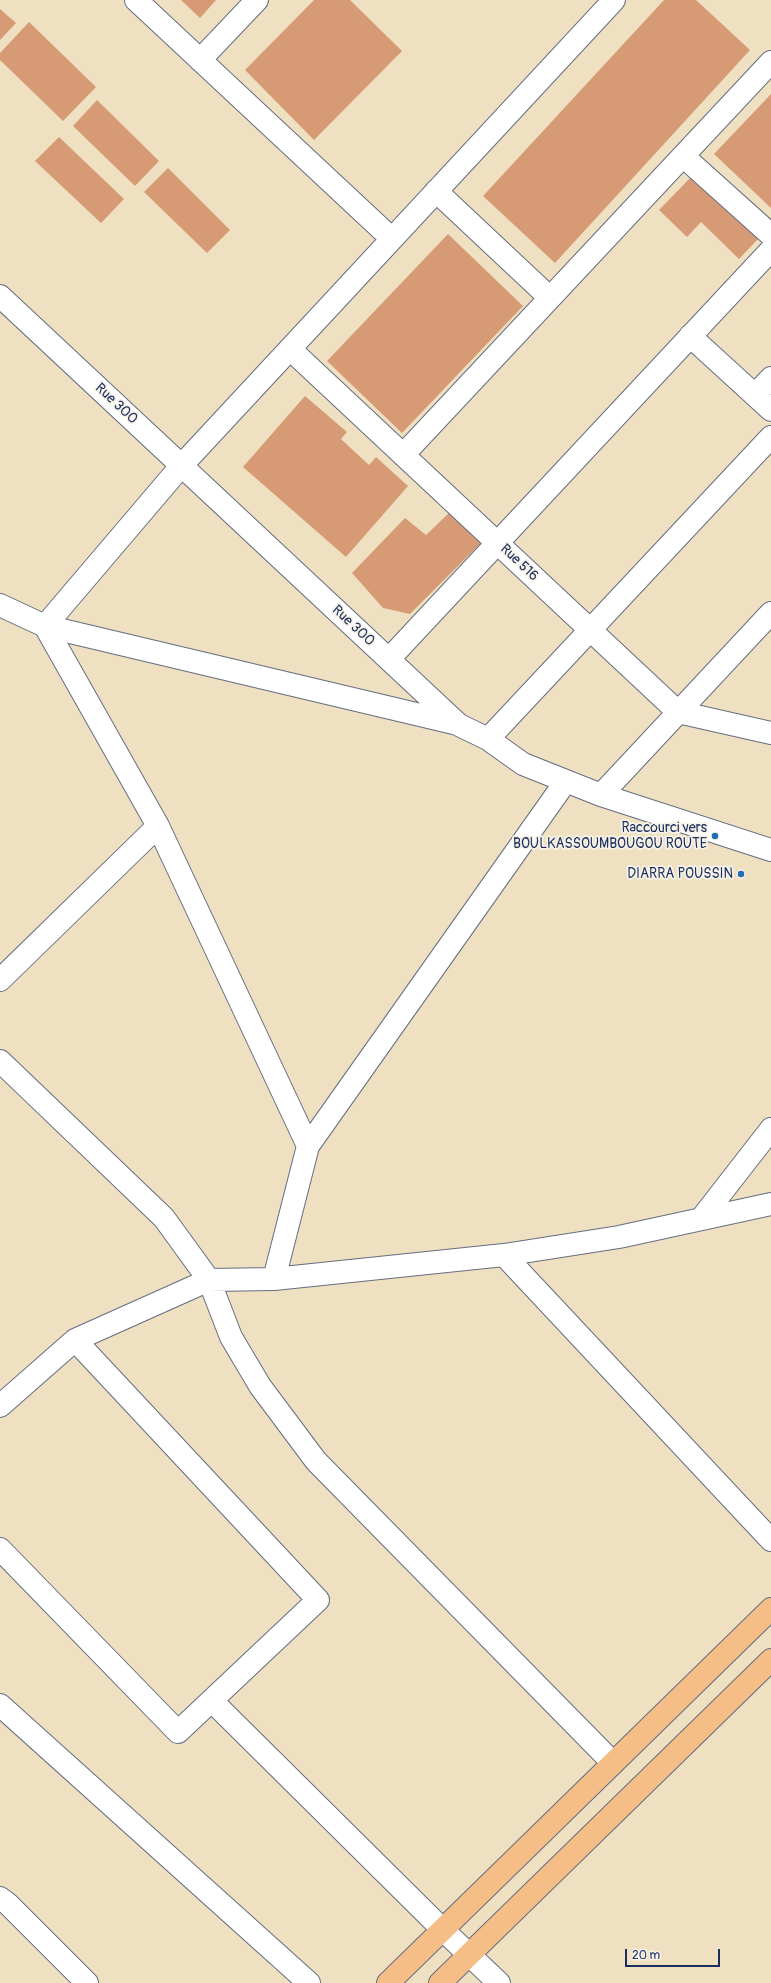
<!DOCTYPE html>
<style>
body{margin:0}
#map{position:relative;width:771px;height:1983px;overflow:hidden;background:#eee0c0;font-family:Pangolin,sans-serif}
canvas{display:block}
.scale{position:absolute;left:625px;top:1949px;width:95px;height:18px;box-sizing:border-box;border:2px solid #1b2f5e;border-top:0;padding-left:5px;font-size:12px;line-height:14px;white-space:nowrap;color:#1b2f5e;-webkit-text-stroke:3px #f7f3e8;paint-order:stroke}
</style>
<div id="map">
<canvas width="771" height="1983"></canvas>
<div class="scale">20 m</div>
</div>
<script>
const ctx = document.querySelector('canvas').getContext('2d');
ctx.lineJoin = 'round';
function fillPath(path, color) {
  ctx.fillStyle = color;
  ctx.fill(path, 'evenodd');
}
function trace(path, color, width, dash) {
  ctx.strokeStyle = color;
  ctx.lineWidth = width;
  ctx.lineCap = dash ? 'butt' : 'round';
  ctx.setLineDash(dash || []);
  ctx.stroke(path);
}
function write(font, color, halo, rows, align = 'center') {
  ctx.font = font + ' Pangolin,sans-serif';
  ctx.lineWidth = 3.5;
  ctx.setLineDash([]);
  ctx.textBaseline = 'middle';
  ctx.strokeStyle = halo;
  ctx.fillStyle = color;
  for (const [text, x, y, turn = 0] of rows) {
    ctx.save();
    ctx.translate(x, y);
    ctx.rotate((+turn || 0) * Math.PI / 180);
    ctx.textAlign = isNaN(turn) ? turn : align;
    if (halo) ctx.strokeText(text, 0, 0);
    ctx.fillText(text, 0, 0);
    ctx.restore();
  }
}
fillPath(new Path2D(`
 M 181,0 L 216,0 L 200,18 Z
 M 314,0 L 350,0 L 402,51 L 314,140 L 245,70 Z
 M 664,0 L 696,0 L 750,50 L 555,263 L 483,196 Z
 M 0,9 L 16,23 L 0,40 Z
 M 29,22 L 96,87 L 63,121 L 0,60 L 0,53 Z
 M 771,94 L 771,208 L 714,154 Z
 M 97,100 L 159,161 L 135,186 L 73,126 Z
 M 59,137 L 124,199 L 101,223 L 35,161 Z
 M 168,168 L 230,230 L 207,253 L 144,192 Z
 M 693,175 L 759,238 L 739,259 L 701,222 L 687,237 L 659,210 Z
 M 448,234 L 523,306 L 402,433 L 327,361 Z
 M 305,396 L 347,432 L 341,439 L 369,465 L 376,457 L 408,486 L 346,557 L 243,467 Z
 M 450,512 L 481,543 L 410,614 L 383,608 L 352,573 L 405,518 L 426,535 Z`), '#d69b75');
const minor = new Path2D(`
 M 136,0 L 392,239
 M 200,60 L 257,0
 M 683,156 L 771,235
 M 436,191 L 550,298
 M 0,296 L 459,725 L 488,739 L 523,764 L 601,795 L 771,850
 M 690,336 L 771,410
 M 290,349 L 678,712 L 771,733
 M 755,395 L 771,378
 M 403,455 L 771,62
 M 0,605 L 45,626 L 458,724
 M 389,659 L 771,250
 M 488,739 L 771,437
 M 601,795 L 771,613
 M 0,980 L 158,826
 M 0,1061 L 164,1218 L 209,1280 L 231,1337 L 260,1386 L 316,1461 L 613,1763
 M 308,1146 L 566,781
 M 701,1219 L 771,1129
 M 504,1255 L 771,1540
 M 274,1279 L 308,1146 L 158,826 L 45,626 L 182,465 L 614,0
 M 0,1406 L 75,1340 L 209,1280 L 274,1279 L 504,1255 L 619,1237 L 771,1204
 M 0,1549 L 178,1732 L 318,1600 L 75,1340
 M 212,1701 L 443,1930 L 499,1983
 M 0,1705 L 309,1983
 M 0,1898 L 8,1904 L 87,1983`);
const major = new Path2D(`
 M 388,1983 L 771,1609
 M 440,1983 L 771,1660`);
trace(minor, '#656d80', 24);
trace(major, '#656d80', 24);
trace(minor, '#fff', 22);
trace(major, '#f5be86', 22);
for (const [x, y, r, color] of [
 [715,836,4,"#1f6fb2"],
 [741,874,4,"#1f6fb2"]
]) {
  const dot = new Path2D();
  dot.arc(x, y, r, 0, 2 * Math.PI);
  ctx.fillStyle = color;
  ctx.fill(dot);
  trace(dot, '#f7f3e8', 1.5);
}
write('14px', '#1b2f5e', '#f7f3e8', [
 ["Rue 300",116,404,43],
 ["Rue 516",519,563,43],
 ["Rue 300",353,626,43]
]);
write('14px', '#1b2f5e', '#f7f3e8', [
 ["Raccourci vers",707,828],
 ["BOULKASSOUMBOUGOU ROUTE",707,844],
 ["DIARRA POUSSIN",733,874]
], 'right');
</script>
